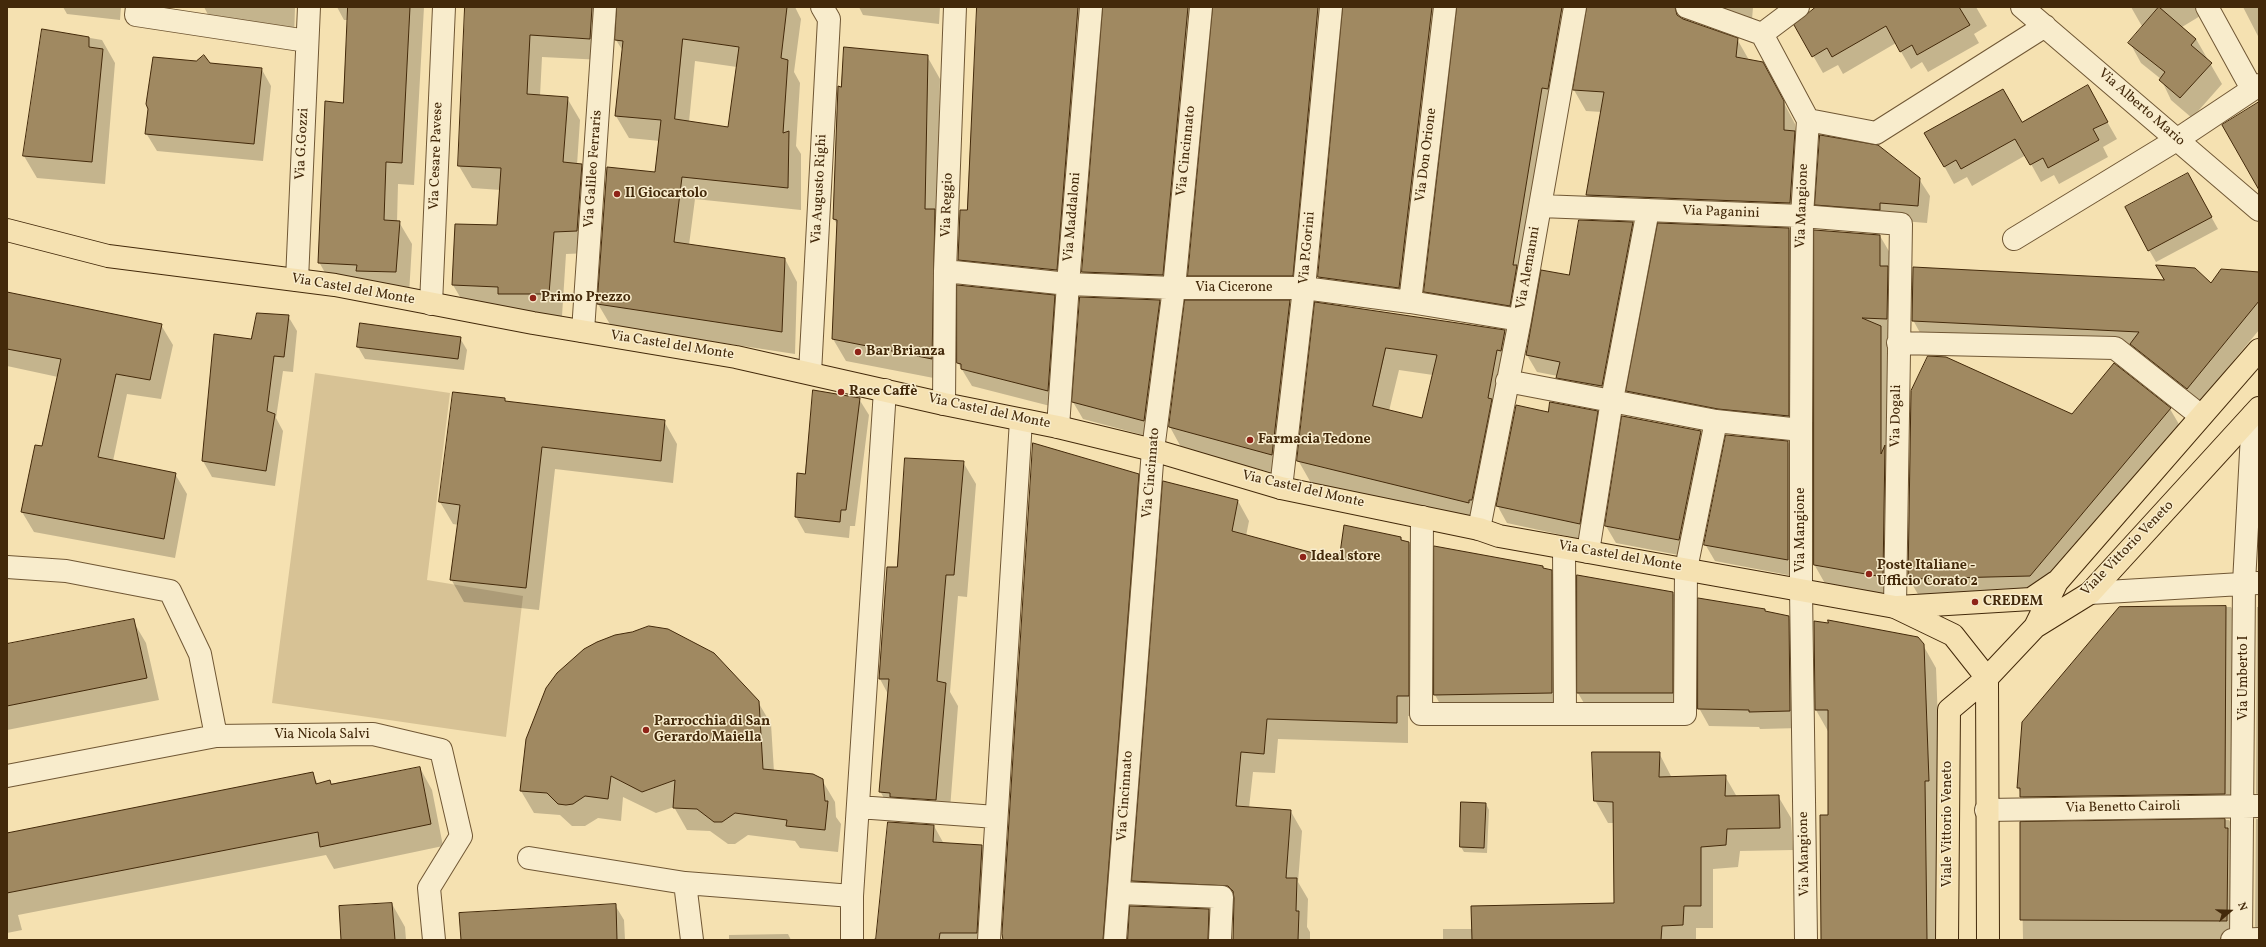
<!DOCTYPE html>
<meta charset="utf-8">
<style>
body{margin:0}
#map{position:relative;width:2266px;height:947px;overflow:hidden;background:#f5e1b1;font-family:Vollkorn,serif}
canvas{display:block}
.frame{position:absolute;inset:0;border:8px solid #43290a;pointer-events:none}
.north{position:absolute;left:2210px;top:891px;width:40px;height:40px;-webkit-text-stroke:3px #f8eccc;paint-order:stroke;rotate:70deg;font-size:11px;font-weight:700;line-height:16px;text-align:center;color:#43290a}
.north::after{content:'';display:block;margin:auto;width:14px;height:18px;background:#43290a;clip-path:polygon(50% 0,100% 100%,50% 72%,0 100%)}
</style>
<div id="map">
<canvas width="2266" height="947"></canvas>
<div class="frame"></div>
<div class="north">N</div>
</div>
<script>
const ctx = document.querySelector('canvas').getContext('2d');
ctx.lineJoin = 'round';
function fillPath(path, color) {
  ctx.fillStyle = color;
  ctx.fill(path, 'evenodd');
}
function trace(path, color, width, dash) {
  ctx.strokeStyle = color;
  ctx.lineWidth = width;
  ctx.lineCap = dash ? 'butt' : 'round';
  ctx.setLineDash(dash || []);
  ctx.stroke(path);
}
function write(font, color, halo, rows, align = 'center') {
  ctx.font = font + ' Vollkorn,serif';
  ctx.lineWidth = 3;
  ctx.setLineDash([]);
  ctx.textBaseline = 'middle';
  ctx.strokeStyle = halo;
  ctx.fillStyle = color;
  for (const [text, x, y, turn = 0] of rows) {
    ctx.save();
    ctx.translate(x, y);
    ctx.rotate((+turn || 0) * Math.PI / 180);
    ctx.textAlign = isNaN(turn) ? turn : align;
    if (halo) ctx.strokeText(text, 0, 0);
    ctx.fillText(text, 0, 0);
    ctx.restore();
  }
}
fillPath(new Path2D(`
 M 315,373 L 450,393 L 427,580 L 523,596 L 506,737 L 272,703 Z`), '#d7c295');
fillPath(new Path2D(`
 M 63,7 L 121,7 L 120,20 L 67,14 Z
 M 204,7 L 295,7 L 294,39 L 216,30 Z
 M 337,7 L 424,7 L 414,185 L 398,184 L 397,222 L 399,222 L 412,244 L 409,294 L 332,285 L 319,262 L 344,104 L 348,20 L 344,20 Z
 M 466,7 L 795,7 L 801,19 L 794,72 L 800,83 L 796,146 L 801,154 L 801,210 L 695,199 L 689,245 L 785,259 L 797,282 L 795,354 L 611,326 L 598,304 L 656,173 L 660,141 L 629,138 L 616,116 L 623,51 L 616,40 L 617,17 L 612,18 L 603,60 L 542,57 L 540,96 L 567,98 L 580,120 L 577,165 L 581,165 L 594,187 L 590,253 L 566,254 L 562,316 L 512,316 L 466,307 L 453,285 L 498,226 L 501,190 L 472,188 L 459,166 ZM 695,61 L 737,67 L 729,128 L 689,122 Z
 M 859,7 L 940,7 L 939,24 L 863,15 Z
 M 978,7 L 1753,7 L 1751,33 L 1691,19 L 1689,22 L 1737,39 L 1749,60 L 1774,84 L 1795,124 L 1796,135 L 1806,154 L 1802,224 L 1599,216 L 1587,195 L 1602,112 L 1586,111 L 1574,90 L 1587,16 L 1583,16 L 1522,326 L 1437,313 L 1425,291 L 1458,16 L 1453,16 L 1411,309 L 1331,298 L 1319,277 L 1344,16 L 1338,16 L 1304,296 L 1201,296 L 1189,275 L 1214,16 L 1208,16 L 1174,296 L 1095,293 L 1083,272 L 1104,16 L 1093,21 L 1068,291 L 971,281 L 959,260 L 968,211 Z
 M 1818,7 L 1976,7 L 1987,26 L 1974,34 L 1979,43 L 1928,72 L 1922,62 L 1911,69 L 1896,43 L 1843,74 L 1838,65 L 1823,73 L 1796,26 Z
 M 2131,7 L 2215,7 L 2182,27 L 2196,39 L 2222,84 L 2192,118 L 2171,100 L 2161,79 L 2141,63 L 2130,43 L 2143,28 Z
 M 2243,7 L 2259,7 L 2259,38 Z
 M 43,30 L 102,40 L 115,63 L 105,184 L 37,178 L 24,156 Z
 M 927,56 L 940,79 L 937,215 L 944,380 L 846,361 L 833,339 L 838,226 L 834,219 L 842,88 Z
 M 210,64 L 261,68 L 271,86 L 263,161 L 157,151 L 146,133 Z
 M 2097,104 L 2117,139 L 2103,147 L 2108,157 L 2059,184 L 2054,175 L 2041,182 L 2026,155 L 1972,186 L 1967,177 L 1954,184 L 1926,133 L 2022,123 Z
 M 1919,179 L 1930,196 L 1927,223 L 1890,220 L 1826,222 L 1816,204 Z
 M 2194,186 L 2218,229 L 2156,262 L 2149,250 Z
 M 1632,223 L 1642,240 L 1612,403 L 1567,395 L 1558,376 L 1537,372 L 1527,355 L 1570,277 Z
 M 1789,229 L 1802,251 L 1801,438 L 1640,413 L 1627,391 Z
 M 1815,231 L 1880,236 L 1893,258 L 1899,341 L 1887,340 L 1893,350 L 1895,599 L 1827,587 L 1814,564 Z
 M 2259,273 L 2259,330 L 2197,405 L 2141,361 L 2134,349 L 1923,338 L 1913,320 L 2211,284 Z
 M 7,293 L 161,325 L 173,345 L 161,399 L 127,394 L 113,461 L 175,474 L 187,494 L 175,558 L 34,532 L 22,512 L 43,447 L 58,377 L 7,366 Z
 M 1054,296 L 1064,314 L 1058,408 L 972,386 L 958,363 Z
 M 1159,301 L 1169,318 L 1154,438 L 1083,419 L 1073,402 Z
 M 1289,302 L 1302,324 L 1285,476 L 1182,449 L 1170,427 Z
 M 1316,303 L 1505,331 L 1517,353 L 1481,525 L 1311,483 L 1298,460 ZM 1399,370 L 1433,375 L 1422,419 L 1389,411 Z
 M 288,316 L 297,331 L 293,372 L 283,371 L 276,418 L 283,431 L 275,486 L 212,477 L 203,461 L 252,340 Z
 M 460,338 L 467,350 L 464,370 L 365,359 L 358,347 Z
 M 1912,392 L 2072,415 L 2170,409 L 2183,431 L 2043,598 L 1922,601 L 1909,579 Z
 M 504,399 L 506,402 L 664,421 L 677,444 L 673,483 L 555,469 L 539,610 L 464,602 L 451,579 L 459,525 L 453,524 L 440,502 Z
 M 859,399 L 869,415 L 855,526 L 850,526 L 849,538 L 805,533 L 796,517 L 806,475 Z
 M 1597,412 L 1607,429 L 1589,541 L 1507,523 L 1497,505 L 1549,413 Z
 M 1701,432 L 1711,449 L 1689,557 L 1616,543 L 1606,526 Z
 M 1788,442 L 1798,460 L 1798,577 L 1715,561 L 1705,544 Z
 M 963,462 L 976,484 L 967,597 L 958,596 L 950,692 L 958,706 L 949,822 L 893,814 L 880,791 L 888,694 L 880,679 L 898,568 Z
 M 1138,474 L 1150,495 L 1115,940 L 1004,940 Z
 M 1238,501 L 1249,521 L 1246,536 L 1340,561 L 1401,538 L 1403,542 L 1409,543 L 1420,563 L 1420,716 L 1408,716 L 1408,743 L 1278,739 L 1275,773 L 1253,772 L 1249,808 L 1290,810 L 1302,831 L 1298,882 L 1308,899 L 1307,927 L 1310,932 L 1310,940 L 1234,940 L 1235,906 L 1145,901 L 1133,881 Z
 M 1435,547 L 1543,567 L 1544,570 L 1551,571 L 1561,588 L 1562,710 L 1445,713 L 1435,695 Z
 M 1673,593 L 1683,611 L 1682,710 L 1588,710 L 1578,693 Z
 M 2231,607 L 2244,630 L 2242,816 L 2034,819 L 2018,788 L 2120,608 Z
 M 2257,607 L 2259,607 L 2259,799 L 2256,793 Z
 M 1765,612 L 1788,616 L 1798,634 L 1800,728 L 1760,729 L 1759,727 L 1709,726 L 1699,708 Z
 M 133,621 L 146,643 L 159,700 L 7,730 L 7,645 Z
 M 1923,645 L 1936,668 L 1941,803 L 1939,940 L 1822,940 L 1829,816 L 1829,733 L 1816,710 Z
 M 758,702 L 771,724 L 774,772 L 822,780 L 835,802 L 836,817 L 841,824 L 838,852 L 800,848 L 795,841 L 748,835 L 735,844 L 728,844 L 710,831 L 687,830 L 674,807 L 656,813 L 623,797 L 621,821 L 598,818 L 585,826 L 572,826 L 560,815 L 534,813 L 521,791 Z
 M 1659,753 L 1672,778 L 1725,776 L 1737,797 L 1778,796 L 1791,818 L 1793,850 L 1740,851 L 1738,867 L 1713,869 L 1713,928 L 1696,928 L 1696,940 L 1443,940 L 1443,929 L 1473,929 L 1615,904 L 1615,823 L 1608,823 L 1595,800 Z
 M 420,768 L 432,790 L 443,846 L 334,869 L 326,855 L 18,915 L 22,930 L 7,933 L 7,834 L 312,773 L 318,784 L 330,781 L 332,785 Z
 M 1486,804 L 1489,810 L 1487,853 L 1464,852 L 1461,847 Z
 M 2256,819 L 2259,819 L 2259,934 L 2255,926 Z
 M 2229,820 L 2241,841 L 2240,940 L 2023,940 L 2021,823 Z
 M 934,826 L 944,844 L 982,846 L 994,867 L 989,940 L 874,940 L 874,938 L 878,939 Z
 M 392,904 L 405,927 L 406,940 L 342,940 Z
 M 615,905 L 624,920 L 625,940 L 462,940 Z
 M 1131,907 L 1208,910 L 1220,930 L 1220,940 L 1127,940 Z
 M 788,934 L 791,940 L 729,940 L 729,935 Z`), '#0003');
const building = new Path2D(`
 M 348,7 L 410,7 L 402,163 L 386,162 L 384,220 L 400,221 L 396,272 L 356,271 L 357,265 L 318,263 L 325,101 L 343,103 Z
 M 465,7 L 592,7 L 590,39 L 530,35 L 527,94 L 568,97 L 563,162 L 582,164 L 577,231 L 554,232 L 549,294 L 498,294 L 498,287 L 452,285 L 455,224 L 497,225 L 501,168 L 458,166 Z
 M 617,7 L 787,7 L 781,58 L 788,60 L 783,133 L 789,131 L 788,188 L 682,177 L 674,242 L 785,258 L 782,332 L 597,304 L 607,167 L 655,172 L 661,120 L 615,116 L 623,41 L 615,40 ZM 683,39 L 739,47 L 728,127 L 675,119 Z
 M 977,7 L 1078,7 L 1057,270 L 958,260 L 960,210 L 967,210 Z
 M 1103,7 L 1188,7 L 1163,275 L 1082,272 Z
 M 1213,7 L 1318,7 L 1293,276 L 1188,276 Z
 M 1343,7 L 1432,7 L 1399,288 L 1318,277 Z
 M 1457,7 L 1562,7 L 1548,89 L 1542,88 L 1513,265 L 1517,265 L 1510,306 L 1424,292 Z
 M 1587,7 L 1675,7 L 1677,15 L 1683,19 L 1738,38 L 1736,57 L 1763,62 L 1784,101 L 1784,130 L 1795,131 L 1790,203 L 1586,195 L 1604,92 L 1573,90 Z
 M 1816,7 L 1959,7 L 1970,25 L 1917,55 L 1912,45 L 1900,52 L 1886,26 L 1832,57 L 1827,48 L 1812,57 L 1794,25 Z
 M 2159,7 L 2196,39 L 2191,45 L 2212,63 L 2180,98 L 2159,80 L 2165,72 L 2128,43 Z
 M 42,29 L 89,37 L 89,47 L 103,49 L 92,162 L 23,156 Z
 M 844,47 L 928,55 L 925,209 L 935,209 L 932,359 L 832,339 L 837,220 L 833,219 L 838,86 L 841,87 Z
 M 204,55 L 210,63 L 262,68 L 254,144 L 145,134 L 148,109 L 146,104 L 153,57 L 196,61 Z
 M 2088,85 L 2108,122 L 2093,129 L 2099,140 L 2048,168 L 2043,158 L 2030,165 L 2015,139 L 1961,169 L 1956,160 L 1944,167 L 1924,133 L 2003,89 L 2022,122 Z
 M 2259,102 L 2259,190 L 2222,125 Z
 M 1820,135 L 1878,145 L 1920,178 L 1918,206 L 1880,203 L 1880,210 L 1815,205 Z
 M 2188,173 L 2212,217 L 2148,251 L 2125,207 Z
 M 1579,220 L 1633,222 L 1602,386 L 1556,378 L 1560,362 L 1526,355 L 1541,270 L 1569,275 Z
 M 1658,223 L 1789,228 L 1789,416 L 1718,409 L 1626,391 Z
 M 1814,230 L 1880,235 L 1880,266 L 1888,266 L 1887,319 L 1862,318 L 1881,326 L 1881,454 L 1885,445 L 1883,577 L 1814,565 Z
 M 2156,265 L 2195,268 L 2211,283 L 2221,269 L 2259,272 L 2259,301 L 2187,389 L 2130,344 L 2139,332 L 1912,321 L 1913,267 L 2164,280 Z
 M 957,285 L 1055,295 L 1048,391 L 961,369 L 961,364 L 957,363 Z
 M 7,292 L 162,324 L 150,380 L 116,374 L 98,457 L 176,473 L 164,539 L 21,512 L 35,445 L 42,446 L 61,359 L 7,349 Z
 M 1080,297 L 1160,300 L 1144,421 L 1072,402 Z
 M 1185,300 L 1290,300 L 1272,455 L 1169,427 Z
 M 1315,302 L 1505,330 L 1501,351 L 1497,350 L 1488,398 L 1492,399 L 1472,500 L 1469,500 L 1469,503 L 1297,461 ZM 1386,348 L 1437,355 L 1422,418 L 1373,406 Z
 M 257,313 L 289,315 L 284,357 L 274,356 L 267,411 L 275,414 L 266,471 L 202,461 L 214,334 L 251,339 Z
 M 360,323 L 461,337 L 458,359 L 357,347 Z
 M 1928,356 L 1946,357 L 2072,414 L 2114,363 L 2171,408 L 2030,576 L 1908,579 L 1911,391 Z
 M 813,390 L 860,398 L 846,510 L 841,510 L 840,522 L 795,517 L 797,473 L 805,474 Z
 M 453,392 L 505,398 L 505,401 L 665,420 L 661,461 L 542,447 L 526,588 L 450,580 L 460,505 L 439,502 Z
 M 1550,402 L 1598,411 L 1580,524 L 1496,506 L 1516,405 L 1548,412 Z
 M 1622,416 L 1701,431 L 1679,540 L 1605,526 Z
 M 1726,435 L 1788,441 L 1788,560 L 1704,545 Z
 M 1033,443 L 1139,474 L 1103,940 L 1003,940 L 1002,934 Z
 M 905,458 L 964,461 L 954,575 L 946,575 L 937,681 L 946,683 L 936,800 L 890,797 L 890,793 L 879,792 L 889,679 L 879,679 L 887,567 L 897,567 Z
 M 1163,481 L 1238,500 L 1232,531 L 1339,560 L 1344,525 L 1401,537 L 1401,540 L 1409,542 L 1409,696 L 1397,696 L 1397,723 L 1267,719 L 1264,754 L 1241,752 L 1236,806 L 1291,810 L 1286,878 L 1297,878 L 1296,911 L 1299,911 L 1298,940 L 1233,940 L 1234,898 L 1233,891 L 1228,886 L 1132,881 Z
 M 1434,546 L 1543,566 L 1543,568 L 1552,570 L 1552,693 L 1434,695 Z
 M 1577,575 L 1673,592 L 1673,693 L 1577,693 Z
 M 1698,598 L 1765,609 L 1765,611 L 1789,616 L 1790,711 L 1749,712 L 1749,710 L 1698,709 Z
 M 2226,606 L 2225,794 L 2020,797 L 2020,788 L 2017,788 L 2022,722 L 2119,607 Z
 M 134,619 L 147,678 L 7,706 L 7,644 Z
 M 1828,620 L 1918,637 L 1924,644 L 1929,781 L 1925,781 L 1927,940 L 1821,940 L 1820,815 L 1828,815 L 1828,710 L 1815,710 L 1814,621 L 1828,623 Z
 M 649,626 L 668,629 L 714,653 L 759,701 L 763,769 L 813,774 L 823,779 L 825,801 L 828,801 L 825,830 L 786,826 L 787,820 L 735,813 L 722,822 L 714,822 L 697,809 L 673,808 L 675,780 L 642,792 L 611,776 L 608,799 L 585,796 L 573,804 L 566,805 L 558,804 L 547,793 L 520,791 L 526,739 L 546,688 L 557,673 L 584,649 L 597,642 L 615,635 L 632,632 Z
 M 1592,752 L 1660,752 L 1659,777 L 1726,775 L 1725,796 L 1779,795 L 1780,828 L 1727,829 L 1726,845 L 1701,847 L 1701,906 L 1684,906 L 1683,925 L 1662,926 L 1661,940 L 1472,940 L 1471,906 L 1614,903 L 1613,802 L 1594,801 Z
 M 420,767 L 431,824 L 320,847 L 318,832 L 7,893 L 7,833 L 313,772 L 316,784 L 330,780 L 331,784 Z
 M 1461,802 L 1486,803 L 1484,848 L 1460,847 Z
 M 2225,819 L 2225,828 L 2228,828 L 2227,921 L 2020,920 L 2020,822 Z
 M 888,822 L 934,825 L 933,842 L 982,845 L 977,933 L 940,933 L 939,940 L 876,940 Z
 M 392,903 L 395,940 L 341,940 L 339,906 Z
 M 616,904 L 617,940 L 461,940 L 459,913 Z
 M 1130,906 L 1209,909 L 1208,940 L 1128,940 Z`);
fillPath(building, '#a08961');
trace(building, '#43290a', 1);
const minor = new Path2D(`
 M 137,7 L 136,15 L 307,41
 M 1687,7 L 1762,34
 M 1798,7 L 1762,34 L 1808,120 L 1876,133 L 2045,26
 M 2022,7 L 2259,210
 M 2207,7 L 2252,89
 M 1540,206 L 1802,216 L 1901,224 L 1895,607
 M 2014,239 L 2178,139 L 2259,85
 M 945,271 L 1068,284 L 1174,288 L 1304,288 L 1410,302 L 1520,320
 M 297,280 L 309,7
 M 1410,302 L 1445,7
 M 431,304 L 444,7
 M 583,331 L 605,7
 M 1898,343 L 2115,348 L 2201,416
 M 810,373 L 829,19 L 822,7
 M 1507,381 L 1716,421 L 1801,430
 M 944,404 L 945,271 L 955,7
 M 1058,427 L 1068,284 L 1091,7
 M 1281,488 L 1304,288 L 1331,7
 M 1422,517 L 1421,714 L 1685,714 L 1686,569 L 1716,421
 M 1479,529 L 1520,320 L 1575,7
 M 1564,548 L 1565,714
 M 1588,552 L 1612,400 L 1648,210
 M 7,567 L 66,571 L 170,591 L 200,654 L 216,736
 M 2090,593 L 2258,583
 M 7,776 L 216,736 L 373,734 L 441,750 L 461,836 L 429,888 L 434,940
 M 858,807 L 996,817
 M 1986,810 L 2259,806
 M 529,858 L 685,883
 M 1119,893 L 1222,897 L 1220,940
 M 692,940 L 685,883 L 852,896
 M 852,940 L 852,896 L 885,390
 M 989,940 L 1021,420
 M 1115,940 L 1153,450 L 1174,288 L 1201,7
 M 1806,940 L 1801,590 L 1801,430 L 1802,216 L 1808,120
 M 2232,940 L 2259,939
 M 2241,940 L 2244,583 L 2253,415`);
const major = new Path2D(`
 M 7,230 L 108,256 L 335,285 L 533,323 L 736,357 L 944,404 L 1058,427 L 1153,450 L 1281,488 L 1479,529 L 1499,536 L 1895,607 L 1953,635 L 1987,678
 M 1898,607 L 2031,599 L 2056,582
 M 2035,627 L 2057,582 L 2259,350
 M 1987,678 L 1988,940
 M 1947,940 L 1949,710 L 1987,678 L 2035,627 L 2090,593 L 2259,408`);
trace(minor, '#705734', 24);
trace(major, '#43290a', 24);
trace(minor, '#f8eccc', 22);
trace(major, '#f5e1b1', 22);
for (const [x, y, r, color] of [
 [617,194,4,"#8f2418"],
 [533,298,4,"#8f2418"],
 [858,352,4,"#8f2418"],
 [841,392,4,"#8f2418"],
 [1250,440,4,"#8f2418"],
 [1303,557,4,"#8f2418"],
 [1869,574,4,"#8f2418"],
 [1975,602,4,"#8f2418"],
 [646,730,4,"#8f2418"]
]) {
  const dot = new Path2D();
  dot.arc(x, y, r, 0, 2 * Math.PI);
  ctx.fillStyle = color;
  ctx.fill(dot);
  trace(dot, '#f8eccc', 1.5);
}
write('14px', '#43290a', '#f8eccc', [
 ["Via Alberto Mario",2141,108,41],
 ["Via G.Gozzi",303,144,-87],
 ["Via Cincinnato",1187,151,-84],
 ["Via Don Orione",1427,155,-83],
 ["Via Cesare Pavese",437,156,-88],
 ["Via Galileo Ferraris",594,169,-86],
 ["Via Augusto Righi",820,189,-87],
 ["Via Reggio",948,205,-88],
 ["Via Mangione",1803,206,-88],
 ["Via Paganini",1721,213,2],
 ["Via Maddaloni",1073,217,-85],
 ["Via P.Gorini",1308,248,-85],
 ["Via Alemanni",1529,268,-80],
 ["Via Cicerone",1234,288],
 ["Via Castel del Monte",353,290,10],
 ["Via Castel del Monte",672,346,9],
 ["Via Castel del Monte",989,412,12],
 ["Via Dogali",1897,416,-89],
 ["Via Cincinnato",1152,473,-85],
 ["Via Castel del Monte",1303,490,13],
 ["Via Mangione",1801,530,-90],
 ["Viale Vittorio Veneto",2128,549,-46],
 ["Via Castel del Monte",1620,557,10],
 ["Via Umberto I",2244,678,-90],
 ["Via Nicola Salvi",322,735],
 ["Via Cincinnato",1126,796,-86],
 ["Via Benetto Cairoli",2123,808,-1],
 ["Viale Vittorio Veneto",1948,824,-90],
 ["Via Mangione",1805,854,-91]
]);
write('bold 14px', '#43290a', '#f8eccc', [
 ["Il Giocartolo",625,194],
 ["Primo Prezzo",541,298],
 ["Bar Brianza",866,352],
 ["Race Caffè",849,392],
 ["Farmacia Tedone",1258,440],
 ["Ideal store",1311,557],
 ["Poste Italiane -",1877,566],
 ["Ufficio Corato 2",1877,582],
 ["CREDEM",1983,602],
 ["Parrocchia di San",654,722],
 ["Gerardo Maiella",654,738]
], 'left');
</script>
